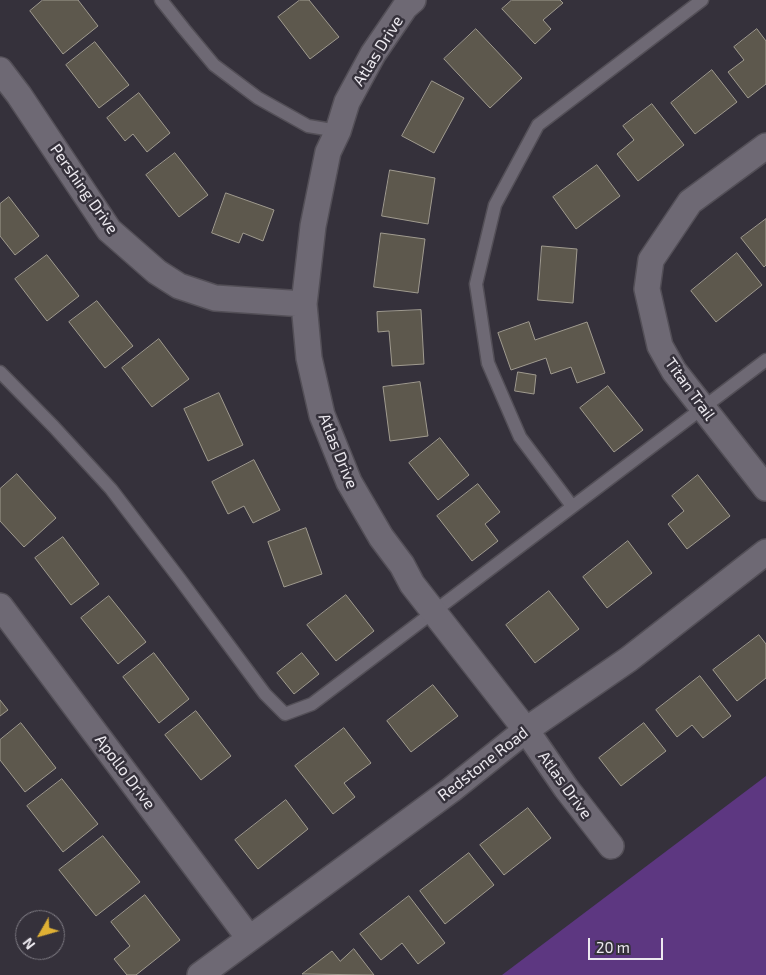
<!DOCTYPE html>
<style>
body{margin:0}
#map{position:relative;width:766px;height:975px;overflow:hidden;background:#35313b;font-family:"Exo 2",sans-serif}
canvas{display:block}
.north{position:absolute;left:15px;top:910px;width:50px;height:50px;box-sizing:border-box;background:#35313b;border:1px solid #7e7b83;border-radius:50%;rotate:232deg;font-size:14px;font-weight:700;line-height:20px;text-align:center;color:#ece9ef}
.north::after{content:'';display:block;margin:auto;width:18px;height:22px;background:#dfb034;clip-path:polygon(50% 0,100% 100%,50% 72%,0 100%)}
.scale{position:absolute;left:588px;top:938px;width:75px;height:22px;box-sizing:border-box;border:2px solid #ece9ef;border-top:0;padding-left:6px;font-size:15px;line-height:18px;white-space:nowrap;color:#ece9ef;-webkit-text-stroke:4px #35313b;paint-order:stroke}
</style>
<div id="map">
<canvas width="766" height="975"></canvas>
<div class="north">N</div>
<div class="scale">20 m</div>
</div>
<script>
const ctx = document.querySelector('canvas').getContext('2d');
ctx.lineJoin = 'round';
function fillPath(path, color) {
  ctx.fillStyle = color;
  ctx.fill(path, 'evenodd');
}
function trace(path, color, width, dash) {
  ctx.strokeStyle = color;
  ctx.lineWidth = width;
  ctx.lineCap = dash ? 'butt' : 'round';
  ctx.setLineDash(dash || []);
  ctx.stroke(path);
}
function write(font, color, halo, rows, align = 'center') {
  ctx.font = font + ' "Exo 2",sans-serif';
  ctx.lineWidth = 5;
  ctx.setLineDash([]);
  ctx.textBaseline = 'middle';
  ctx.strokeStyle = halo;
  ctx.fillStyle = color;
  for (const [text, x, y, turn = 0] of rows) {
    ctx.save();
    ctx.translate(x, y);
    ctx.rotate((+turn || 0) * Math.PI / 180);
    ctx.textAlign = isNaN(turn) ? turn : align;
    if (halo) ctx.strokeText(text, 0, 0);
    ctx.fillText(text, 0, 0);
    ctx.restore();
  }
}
fillPath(new Path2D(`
 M 766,776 L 766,975 L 502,975 Z`), '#5d3781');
const building = new Path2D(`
 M 43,0 L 78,0 L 98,26 L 63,54 L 30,11 Z
 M 300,0 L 309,0 L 339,37 L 310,59 L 278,17 Z
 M 512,0 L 560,0 L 563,3 L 543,20 L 551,29 L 535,44 L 502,9 Z
 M 476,29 L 522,78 L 490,108 L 444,59 Z
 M 757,29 L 766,41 L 766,84 L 748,98 L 728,72 L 744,60 L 734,47 Z
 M 95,42 L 129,85 L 99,108 L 66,65 Z
 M 712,70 L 737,102 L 695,134 L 671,103 Z
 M 432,81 L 464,98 L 434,153 L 402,136 Z
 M 139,93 L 170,133 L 147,152 L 133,134 L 125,141 L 107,118 Z
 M 652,104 L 684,145 L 638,181 L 617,154 L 634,140 L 623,126 Z
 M 175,153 L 208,195 L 179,217 L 146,175 Z
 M 597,165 L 620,196 L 576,229 L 553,197 Z
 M 390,170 L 435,178 L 428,224 L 382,216 Z
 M 226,193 L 274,210 L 263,241 L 243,233 L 239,243 L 212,233 Z
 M 9,197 L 39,236 L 15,255 L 0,236 L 0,204 Z
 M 766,219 L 766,265 L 764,267 L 741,238 Z
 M 381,233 L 425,239 L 418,293 L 374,287 Z
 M 542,246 L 577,249 L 573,303 L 538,300 Z
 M 737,253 L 762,285 L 716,322 L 691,291 Z
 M 47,255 L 79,296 L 47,321 L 15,279 Z
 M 97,301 L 133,346 L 105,368 L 69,322 Z
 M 421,310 L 424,364 L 392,366 L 389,331 L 378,332 L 377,312 Z
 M 529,322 L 535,340 L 587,322 L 605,373 L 577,383 L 571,367 L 551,374 L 546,358 L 511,370 L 498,333 Z
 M 159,339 L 189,379 L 152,407 L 122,368 Z
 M 518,372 L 536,375 L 534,394 L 515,391 Z
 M 420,382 L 428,436 L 390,441 L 383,387 Z
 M 608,386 L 643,430 L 614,452 L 580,408 Z
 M 219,393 L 243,445 L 208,461 L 184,409 Z
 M 440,438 L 469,475 L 438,500 L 409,463 Z
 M 254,460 L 280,510 L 253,523 L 244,506 L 228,514 L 212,482 Z
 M 17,474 L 56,518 L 24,547 L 0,521 L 0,489 Z
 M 698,475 L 730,516 L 687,549 L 668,524 L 684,511 L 672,496 Z
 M 478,484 L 500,512 L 485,524 L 498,541 L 472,561 L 437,516 Z
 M 306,528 L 322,574 L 284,587 L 268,542 Z
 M 63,537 L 99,584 L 71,605 L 35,558 Z
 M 628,541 L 652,573 L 607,608 L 583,577 Z
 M 549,591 L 579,629 L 535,663 L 506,625 Z
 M 346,595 L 374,631 L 336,661 L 307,625 Z
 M 109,596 L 146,642 L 118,664 L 81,618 Z
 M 759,635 L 766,644 L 766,678 L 737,701 L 713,670 Z
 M 154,653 L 189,699 L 159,723 L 123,677 Z
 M 302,653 L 319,674 L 294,694 L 277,673 Z
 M 700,676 L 731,716 L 703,738 L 692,725 L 677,737 L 656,710 Z
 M 433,685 L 458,716 L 411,752 L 387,721 Z
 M 0,700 L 8,710 L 0,716 Z
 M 196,711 L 231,756 L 201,780 L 165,735 Z
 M 21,723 L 56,768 L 25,792 L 0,760 L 0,740 Z
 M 644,723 L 666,751 L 621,786 L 599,758 Z
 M 344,728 L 371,763 L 344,783 L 355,797 L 333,814 L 295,766 Z
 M 62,779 L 98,824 L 63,852 L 27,806 Z
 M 286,800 L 308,829 L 258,869 L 235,840 Z
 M 528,808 L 551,838 L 504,875 L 480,845 Z
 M 103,836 L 140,882 L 96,916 L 59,870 Z
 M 469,853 L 494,885 L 445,924 L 420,891 Z
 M 145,895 L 180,940 L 136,975 L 127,975 L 114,959 L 130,946 L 111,922 Z
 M 409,896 L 445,943 L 418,964 L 402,943 L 381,960 L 360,934 Z
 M 354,949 L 374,975 L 302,974 L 332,951 L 340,961 Z`);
fillPath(building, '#5d584d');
trace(building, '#a09b8f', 1);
const lane = new Path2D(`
 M 161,0 L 184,29 L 214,65 L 258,98 L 308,126 L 338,131
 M 0,372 L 54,427 L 111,489 L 179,578 L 265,694 L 285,714 L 312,704 L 766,360
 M 572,506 L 520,437 L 488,363 L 476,284 L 495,205 L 538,125 L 702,0`);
const street = new Path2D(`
 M 413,0 L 405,7 L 373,54 L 347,102 L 338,131 L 328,152 L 313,226 L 304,304 L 309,358 L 322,415 L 349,482 L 381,537 L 402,565 L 412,584 L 526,730 L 566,788 L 611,846
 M 0,70 L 19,95 L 109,230 L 157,272 L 179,286 L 215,298 L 304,304
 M 766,146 L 690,202 L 651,260 L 647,289 L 660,346 L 674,371 L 766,488
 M 0,606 L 249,938
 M 200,975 L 451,790 L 526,730 L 629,659 L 766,552`);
trace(lane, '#534f57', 15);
trace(street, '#534f57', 28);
trace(lane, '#6e6974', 12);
trace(street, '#6e6974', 25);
write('16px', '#ece9ef', '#35313b', [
 ["Atlas Drive",378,51,-58],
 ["Pershing Drive",84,189,55],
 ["Titan Trail",690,389,54],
 ["Atlas Drive",338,451,68],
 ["Redstone Road",483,764,-38],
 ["Apollo Drive",125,772,53],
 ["Atlas Drive",565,785,54]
]);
</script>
